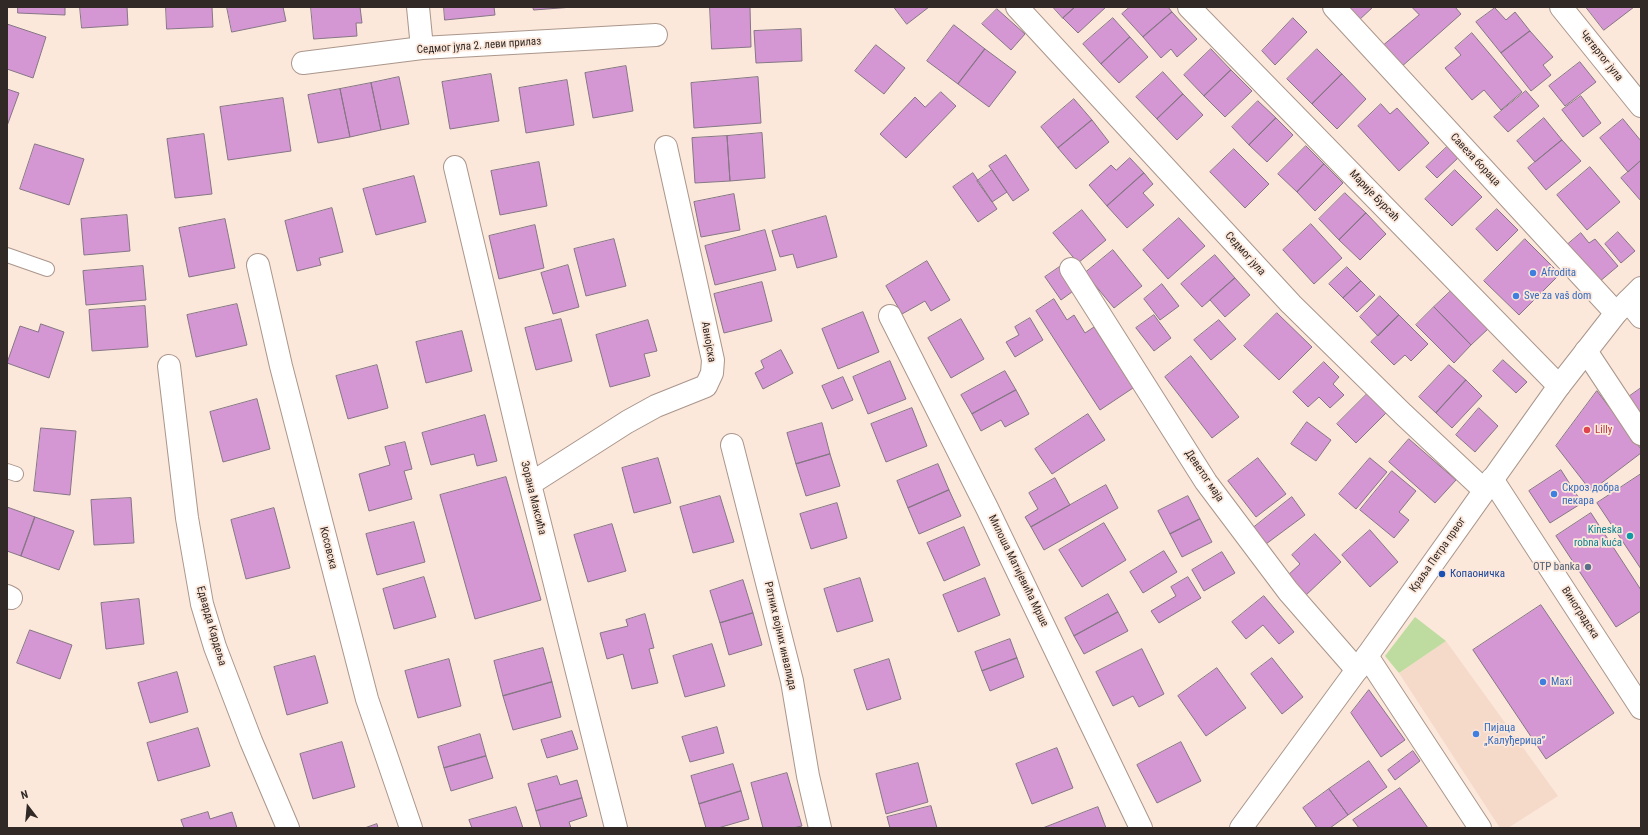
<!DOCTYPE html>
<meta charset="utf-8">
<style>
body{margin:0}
#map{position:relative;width:1648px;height:835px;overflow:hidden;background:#fce7db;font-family:"Roboto Condensed",sans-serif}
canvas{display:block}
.frame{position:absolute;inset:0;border:8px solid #312925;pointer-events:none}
.north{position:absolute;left:8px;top:787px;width:40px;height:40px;-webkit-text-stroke:3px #fce7db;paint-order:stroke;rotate:344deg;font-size:11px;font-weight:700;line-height:16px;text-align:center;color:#312925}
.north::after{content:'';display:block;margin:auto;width:14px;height:18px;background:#312925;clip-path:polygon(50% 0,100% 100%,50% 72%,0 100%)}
</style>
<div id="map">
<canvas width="1648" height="835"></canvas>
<div class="frame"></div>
<div class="north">N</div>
</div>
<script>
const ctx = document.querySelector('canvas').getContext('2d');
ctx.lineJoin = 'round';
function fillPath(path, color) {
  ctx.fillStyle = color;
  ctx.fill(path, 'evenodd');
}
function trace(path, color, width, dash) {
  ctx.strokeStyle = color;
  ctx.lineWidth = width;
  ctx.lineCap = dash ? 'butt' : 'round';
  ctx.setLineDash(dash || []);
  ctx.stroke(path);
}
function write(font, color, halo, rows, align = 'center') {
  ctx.font = font + ' "Roboto Condensed",sans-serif';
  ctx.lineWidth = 3.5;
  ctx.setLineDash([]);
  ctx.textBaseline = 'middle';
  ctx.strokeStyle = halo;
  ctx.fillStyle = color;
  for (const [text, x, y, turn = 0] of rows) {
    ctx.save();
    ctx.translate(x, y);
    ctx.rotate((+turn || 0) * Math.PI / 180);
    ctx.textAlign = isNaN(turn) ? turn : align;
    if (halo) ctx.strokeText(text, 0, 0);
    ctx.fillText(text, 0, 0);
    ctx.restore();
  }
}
fillPath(new Path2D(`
 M 1446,641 L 1558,796 L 1508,828 L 1500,828 L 1399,673 Z`), '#f5d9c9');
fillPath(new Path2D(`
 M 1415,617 L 1446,641 L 1399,673 L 1385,656 Z`), '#bedc9f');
const building = new Path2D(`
 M 18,7 L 65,7 L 65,15 L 18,13 Z
 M 80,7 L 127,7 L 128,25 L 82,28 Z
 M 166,7 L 212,7 L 213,27 L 167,29 Z
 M 227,7 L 283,7 L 286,21 L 232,32 Z
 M 311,7 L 360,7 L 362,23 L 356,23 L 357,36 L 314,39 Z
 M 444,7 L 494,7 L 495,15 L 445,20 Z
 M 533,7 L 573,7 L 534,10 Z
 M 710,7 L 750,7 L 751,47 L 712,49 Z
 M 894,7 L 929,7 L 907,24 Z
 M 1053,7 L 1075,7 L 1063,18 Z
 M 1075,7 L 1106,7 L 1078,33 L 1063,18 Z
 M 1130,7 L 1168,7 L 1172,12 L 1143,37 L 1122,14 Z
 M 1346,7 L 1373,7 L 1358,21 Z
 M 1412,7 L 1455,7 L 1461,14 L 1400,68 L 1381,47 L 1419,15 Z
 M 1586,7 L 1634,7 L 1604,30 Z
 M 1495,8 L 1506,20 L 1515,12 L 1530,31 L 1501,53 L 1476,22 Z
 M 997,9 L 1025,34 L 1011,50 L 982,24 Z
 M 1172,12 L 1197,39 L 1177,57 L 1171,49 L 1161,58 L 1143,37 Z
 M 1113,18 L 1130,37 L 1101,64 L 1083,44 Z
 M 1293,18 L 1307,32 L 1275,65 L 1262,51 Z
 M 7,24 L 46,37 L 33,78 L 7,69 Z
 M 954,25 L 985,49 L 958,84 L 927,61 Z
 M 801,29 L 802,61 L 756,63 L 754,31 Z
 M 1530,31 L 1553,57 L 1543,65 L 1551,75 L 1531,91 L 1501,53 Z
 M 1472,33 L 1522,92 L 1501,110 L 1484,90 L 1472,100 L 1445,68 L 1461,55 L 1455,48 Z
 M 1130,37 L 1148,57 L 1119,83 L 1101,64 Z
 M 876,45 L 905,68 L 884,94 L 855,71 Z
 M 985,49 L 1016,72 L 989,107 L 958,84 Z
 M 1211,49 L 1231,70 L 1204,96 L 1184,75 Z
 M 1317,49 L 1342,74 L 1312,104 L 1287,79 Z
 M 1580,62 L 1596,82 L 1565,106 L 1549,86 Z
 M 626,66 L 633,111 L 593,118 L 585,73 Z
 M 1231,70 L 1252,91 L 1225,117 L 1204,96 Z
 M 1163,72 L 1183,94 L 1157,119 L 1136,97 Z
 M 491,74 L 499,121 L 450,129 L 442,82 Z
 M 1342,74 L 1366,99 L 1337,129 L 1312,104 Z
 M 399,77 L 409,124 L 381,130 L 371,83 Z
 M 758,77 L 761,123 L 694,128 L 691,83 Z
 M 567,80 L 574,125 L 526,133 L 519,88 Z
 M 371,83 L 381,130 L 350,137 L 340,89 Z
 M 7,89 L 19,93 L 7,126 Z
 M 340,89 L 350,137 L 318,143 L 308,95 Z
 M 1526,91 L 1539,106 L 1508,132 L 1494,117 Z
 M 941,92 L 956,106 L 906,158 L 880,134 L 915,97 L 925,107 Z
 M 1183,94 L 1203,115 L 1177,140 L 1157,119 Z
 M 1581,96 L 1601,123 L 1583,137 L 1562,110 Z
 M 283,98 L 291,151 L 228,160 L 220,107 Z
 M 1074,99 L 1092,120 L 1058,148 L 1041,127 Z
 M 1258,101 L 1276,118 L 1249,145 L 1232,127 Z
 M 1381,104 L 1390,114 L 1397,108 L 1429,143 L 1399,171 L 1358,126 Z
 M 1276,118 L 1293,135 L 1267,162 L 1249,145 Z
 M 1544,118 L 1562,140 L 1535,162 L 1517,141 Z
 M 1623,119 L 1641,141 L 1641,160 L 1628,172 L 1600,138 Z
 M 1092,120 L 1109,142 L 1076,169 L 1058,148 Z
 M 762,133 L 765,178 L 730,181 L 727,136 Z
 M 204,134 L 212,194 L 175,198 L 167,139 Z
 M 727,136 L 730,181 L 695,183 L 692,138 Z
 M 1562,140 L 1581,161 L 1546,190 L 1528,168 Z
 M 35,144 L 84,159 L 69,205 L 20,189 Z
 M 1449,145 L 1459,157 L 1437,178 L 1426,167 Z
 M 1306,146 L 1324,164 L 1297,192 L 1278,174 Z
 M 1234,149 L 1269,184 L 1245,208 L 1210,172 Z
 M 1006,155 L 1029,190 L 1013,201 L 989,166 Z
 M 1130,158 L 1144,173 L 1107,206 L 1089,185 L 1111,165 L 1116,170 Z
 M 1641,161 L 1641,201 L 1621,178 Z
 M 539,162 L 547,206 L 500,215 L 491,171 Z
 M 1324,164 L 1343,183 L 1315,211 L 1297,192 Z
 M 1590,167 L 1620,202 L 1587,230 L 1557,195 Z
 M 992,170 L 1007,192 L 992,202 L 977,181 Z
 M 1455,170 L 1482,197 L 1452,226 L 1425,199 Z
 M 973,173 L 997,209 L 978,222 L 953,187 Z
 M 1144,173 L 1153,184 L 1143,193 L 1154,205 L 1127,228 L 1107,206 Z
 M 414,176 L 426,222 L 376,235 L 363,189 Z
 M 1345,193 L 1366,213 L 1339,240 L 1319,219 Z
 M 734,194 L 740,230 L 701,237 L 694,202 Z
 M 332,208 L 343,252 L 319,258 L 321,265 L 297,271 L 285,221 Z
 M 1497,209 L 1518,230 L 1497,251 L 1476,229 Z
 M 1082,210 L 1106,240 L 1078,263 L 1053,233 Z
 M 1366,213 L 1386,234 L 1360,260 L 1339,240 Z
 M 127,215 L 130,251 L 84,255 L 81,219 Z
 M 826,216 L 837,257 L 797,268 L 793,254 L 780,257 L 772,231 Z
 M 1179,218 L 1205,246 L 1168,279 L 1143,250 Z
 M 225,219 L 235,268 L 189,277 L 179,228 Z
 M 1311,224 L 1342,258 L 1314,284 L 1283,250 Z
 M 535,225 L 544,268 L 499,279 L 489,236 Z
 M 765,230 L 776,270 L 715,285 L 705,246 Z
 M 1618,232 L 1635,251 L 1621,263 L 1605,244 Z
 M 1581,233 L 1589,243 L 1595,239 L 1618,266 L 1599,282 L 1567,245 Z
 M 614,239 L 626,286 L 586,296 L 574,249 Z
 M 1525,239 L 1560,274 L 1519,315 L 1484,281 Z
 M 1113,250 L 1142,286 L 1114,308 L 1085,273 Z
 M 1215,255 L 1235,278 L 1202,307 L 1181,284 Z
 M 927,261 L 950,300 L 931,311 L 925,301 L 902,314 L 886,286 Z
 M 568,265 L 579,307 L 553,314 L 541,273 Z
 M 143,266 L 146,300 L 86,305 L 83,271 Z
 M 1061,266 L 1076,289 L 1061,300 L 1045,277 Z
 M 1347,267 L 1361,281 L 1343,298 L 1329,284 Z
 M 1235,278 L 1250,295 L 1225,317 L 1210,300 Z
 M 1361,281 L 1375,295 L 1357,312 L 1343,298 Z
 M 762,282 L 772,321 L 724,333 L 714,294 Z
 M 1162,284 L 1179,306 L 1160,320 L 1144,299 Z
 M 1452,290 L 1489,328 L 1471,345 L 1434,307 Z
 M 1380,296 L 1399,315 L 1378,336 L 1360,317 Z
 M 1054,299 L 1067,320 L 1074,315 L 1085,333 L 1094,327 L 1133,388 L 1100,410 L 1036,311 Z
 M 237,304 L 247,345 L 196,357 L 187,315 Z
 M 145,306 L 148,347 L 92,351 L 89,310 Z
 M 1434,307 L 1471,345 L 1454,363 L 1416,325 Z
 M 863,312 L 879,352 L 838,369 L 822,329 Z
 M 1277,313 L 1312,347 L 1279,380 L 1244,346 Z
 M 1154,315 L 1171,338 L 1154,351 L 1136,328 Z
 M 1399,315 L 1428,344 L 1411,361 L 1405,355 L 1394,365 L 1371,342 Z
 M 1030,318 L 1043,340 L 1015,357 L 1006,342 L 1019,335 L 1015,327 Z
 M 561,319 L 572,361 L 536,370 L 525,328 Z
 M 961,319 L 984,359 L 951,378 L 928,338 Z
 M 648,320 L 657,351 L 644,354 L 650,376 L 610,387 L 596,335 Z
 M 1219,320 L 1236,339 L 1211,360 L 1194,340 Z
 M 41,324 L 64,332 L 49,378 L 7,363 L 20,326 L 38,332 Z
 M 462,331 L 472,371 L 426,383 L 416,342 Z
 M 781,350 L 793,373 L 763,389 L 755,373 L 764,368 L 761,361 Z
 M 1191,356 L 1239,417 L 1212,438 L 1165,377 Z
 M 1503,360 L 1527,382 L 1516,393 L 1493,371 Z
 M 890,361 L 906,399 L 868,414 L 853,377 Z
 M 1324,362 L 1339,377 L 1333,384 L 1344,395 L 1330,408 L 1319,397 L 1308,407 L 1293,392 Z
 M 377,365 L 388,408 L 348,419 L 336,376 Z
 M 1449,365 L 1466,380 L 1436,413 L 1419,397 Z
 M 1005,371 L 1016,390 L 972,414 L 961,395 Z
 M 843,377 L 853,400 L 832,409 L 822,386 Z
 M 1466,380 L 1482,396 L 1452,428 L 1436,413 Z
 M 1641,388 L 1641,419 L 1627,398 Z
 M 1016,390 L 1029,414 L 1005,427 L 1001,420 L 981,431 L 972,414 Z
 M 1597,391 L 1641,449 L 1641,453 L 1591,491 L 1556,446 Z
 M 1369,392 L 1388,411 L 1356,443 L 1337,424 Z
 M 257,399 L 270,449 L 223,462 L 210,412 Z
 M 912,408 L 927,446 L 886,462 L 871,424 Z
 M 1479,408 L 1498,426 L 1475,452 L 1456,435 Z
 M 1088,414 L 1105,440 L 1052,474 L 1035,449 Z
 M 485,415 L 497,461 L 477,466 L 474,454 L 431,465 L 422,433 Z
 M 1307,422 L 1331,440 L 1316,461 L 1291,444 Z
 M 822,423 L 830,454 L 796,464 L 787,433 Z
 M 41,428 L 76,431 L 70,495 L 34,491 Z
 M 1409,439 L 1456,480 L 1435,503 L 1389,462 Z
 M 405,442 L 412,469 L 404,471 L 412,499 L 369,511 L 359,474 L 390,465 L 385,447 Z
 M 830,454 L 840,486 L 806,496 L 796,464 Z
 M 658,458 L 671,503 L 634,513 L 622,468 Z
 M 1258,458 L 1286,494 L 1256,517 L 1228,481 Z
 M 1370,458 L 1387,472 L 1356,509 L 1339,494 Z
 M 938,464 L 949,490 L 908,508 L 897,481 Z
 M 1561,470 L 1582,503 L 1550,523 L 1529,491 Z
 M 1392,471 L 1416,491 L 1399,512 L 1409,520 L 1394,538 L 1360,510 Z
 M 1641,474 L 1641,569 L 1597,503 Z
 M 506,477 L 541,600 L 475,619 L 440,495 Z
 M 1055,478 L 1070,505 L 1031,527 L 1025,517 L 1038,509 L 1029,493 Z
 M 1106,485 L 1118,508 L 1044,550 L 1031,527 Z
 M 949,490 L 961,516 L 919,534 L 908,508 Z
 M 720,496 L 734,542 L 693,553 L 680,507 Z
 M 1188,496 L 1200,519 L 1170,534 L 1158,511 Z
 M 1292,497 L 1305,515 L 1266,544 L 1253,528 Z
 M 131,498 L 134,543 L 94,545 L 91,500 Z
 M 837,503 L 847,538 L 811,549 L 800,514 Z
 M 7,507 L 35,517 L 21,556 L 7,551 Z
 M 274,508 L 290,568 L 246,579 L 231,520 Z
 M 1591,513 L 1641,590 L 1641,611 L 1616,627 L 1556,536 Z
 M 35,517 L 74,531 L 59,570 L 21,556 Z
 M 1200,519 L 1212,542 L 1182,557 L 1170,534 Z
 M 414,522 L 425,562 L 377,575 L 366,534 Z
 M 1104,523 L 1126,560 L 1082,587 L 1059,550 Z
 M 612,524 L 626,571 L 588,582 L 574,535 Z
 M 964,527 L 980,565 L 944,581 L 927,543 Z
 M 1370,530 L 1398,562 L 1370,587 L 1342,555 Z
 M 1315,534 L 1341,562 L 1305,596 L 1287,576 L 1300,564 L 1292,555 Z
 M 1164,551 L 1177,572 L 1143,593 L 1130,572 Z
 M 1222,552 L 1235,573 L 1204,591 L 1192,570 Z
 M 424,577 L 436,617 L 394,629 L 383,589 Z
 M 1188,577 L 1201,598 L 1159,623 L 1151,611 L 1176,596 L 1171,587 Z
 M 860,578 L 873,621 L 837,632 L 824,589 Z
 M 985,578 L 1000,615 L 958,632 L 943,595 Z
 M 743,580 L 753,613 L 720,623 L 710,591 Z
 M 1108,594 L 1118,612 L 1074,636 L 1065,618 Z
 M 1264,596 L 1294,632 L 1279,644 L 1263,625 L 1246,639 L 1232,622 Z
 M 139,599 L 144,644 L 106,649 L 101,603 Z
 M 1541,605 L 1614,713 L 1546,759 L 1473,650 Z
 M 1118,612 L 1128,631 L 1084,654 L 1074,636 Z
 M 753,613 L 762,645 L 729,655 L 720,623 Z
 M 645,614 L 654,648 L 649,649 L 658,683 L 632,689 L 623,654 L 607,659 L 600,633 L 628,626 L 626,620 Z
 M 30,630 L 72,645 L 60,679 L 17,663 Z
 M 1010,639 L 1017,658 L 982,671 L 975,652 Z
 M 712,644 L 725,686 L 685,697 L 673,656 Z
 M 543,648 L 552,682 L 503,696 L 494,661 Z
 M 1142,649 L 1164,694 L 1139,707 L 1133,696 L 1113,706 L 1096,672 Z
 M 315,656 L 328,703 L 287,715 L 274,667 Z
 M 1017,658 L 1024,677 L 990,691 L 982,671 Z
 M 1272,658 L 1303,697 L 1282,714 L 1251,674 Z
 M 449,659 L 461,706 L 418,718 L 405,671 Z
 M 889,659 L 901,699 L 867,710 L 854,670 Z
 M 1217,668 L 1246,708 L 1206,736 L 1178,696 Z
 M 177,672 L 188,712 L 150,723 L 138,683 Z
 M 552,682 L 561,717 L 513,730 L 503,696 Z
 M 1369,690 L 1405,740 L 1381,757 L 1351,713 Z
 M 717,727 L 724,753 L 690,762 L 682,737 Z
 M 198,728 L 210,766 L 158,781 L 147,743 Z
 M 572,731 L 578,749 L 547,758 L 541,740 Z
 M 480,734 L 486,756 L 444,768 L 438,747 Z
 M 342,742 L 355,787 L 313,799 L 300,754 Z
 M 1181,742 L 1201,781 L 1157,803 L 1137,765 Z
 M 1057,748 L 1073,788 L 1032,804 L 1016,764 Z
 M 1413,751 L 1420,761 L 1395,780 L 1388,770 Z
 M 486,756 L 493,778 L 451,791 L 444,768 Z
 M 1369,761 L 1387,787 L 1348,815 L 1329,789 Z
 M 918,763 L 928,802 L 886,814 L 876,774 Z
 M 733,764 L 741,791 L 699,804 L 691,776 Z
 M 787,773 L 802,826 L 793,828 L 763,828 L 751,783 Z
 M 557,776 L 560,785 L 577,780 L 582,798 L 536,811 L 528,784 Z
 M 1400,788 L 1428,828 L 1359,828 L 1353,820 Z
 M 1329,789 L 1348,815 L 1330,828 L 1317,828 L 1303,808 Z
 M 741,791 L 749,819 L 718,828 L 706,828 L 699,804 Z
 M 582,798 L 587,816 L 569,822 L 571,828 L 541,828 L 536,811 Z
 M 931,806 L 937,828 L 890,828 L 887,817 Z
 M 516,807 L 523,828 L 472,828 L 469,820 Z
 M 1098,807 L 1106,828 L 1043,828 Z
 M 208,812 L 210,819 L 232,812 L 237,828 L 184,828 L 181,820 Z
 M 377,824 L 378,828 L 365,828 Z`);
fillPath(building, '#d497d3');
trace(building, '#867685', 1);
const service = new Path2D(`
 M 7,255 L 47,269
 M 7,471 L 16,474`);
const minor = new Path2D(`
 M 418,7 L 422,48
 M 1017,7 L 1291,304 L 1403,414 L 1484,490
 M 1189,7 L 1559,386
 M 1334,7 L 1616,313
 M 1561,7 L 1641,106
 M 303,63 L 422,48 L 656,35
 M 455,167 L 530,484 L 616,828
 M 258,265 L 281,366 L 367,699 L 411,828
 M 1071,269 L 1206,482 L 1288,591 L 1357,670
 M 1628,301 L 1641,317
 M 890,316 L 987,508 L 1141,828
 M 1586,351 L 1641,434
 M 169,366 L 187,518 L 202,604 L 215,647 L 251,741 L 288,828
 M 732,445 L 792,681 L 808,776 L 820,828
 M 1492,479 L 1641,708
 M 530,484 L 627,422 L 656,406 L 706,386 L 712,373 L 713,360 L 666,147
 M 7,596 L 11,598
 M 1367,656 L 1480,828`);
const tertiary = new Path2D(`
 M 1241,828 L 1367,656 L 1559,386 L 1616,313 L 1641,288`);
trace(service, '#aa968b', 16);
trace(minor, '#aa968b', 24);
trace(tertiary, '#aa968b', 24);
trace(service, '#fff', 14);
trace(minor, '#fff', 22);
trace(tertiary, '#fff', 22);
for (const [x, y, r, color] of [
 [1533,273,4,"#3f7fe0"],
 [1516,296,4,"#3f7fe0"],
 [1587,430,4,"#e0444e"],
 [1554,494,4,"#3f7fe0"],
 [1630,536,4,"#0f9aa8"],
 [1588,567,4,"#5c6f8a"],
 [1442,574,4,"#1a4fb4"],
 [1543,682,4,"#3f7fe0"],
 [1476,734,4,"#3f7fe0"]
]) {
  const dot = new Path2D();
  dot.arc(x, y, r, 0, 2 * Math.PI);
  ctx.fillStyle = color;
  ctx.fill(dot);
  trace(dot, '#fce7db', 1.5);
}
write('11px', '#312925', '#fce7db', [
 ["Седмог јула 2. леви прилаз",479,46,-4],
 ["Четвртог јула",1601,56,51],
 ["Савеза бораца",1475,160,47],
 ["Марије Бурсаћ",1374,196,46],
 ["Седмог јула",1245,254,48],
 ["Авнојска",708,342,80],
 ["Деветог маја",1204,476,56],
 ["Зорана Максића",533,498,76],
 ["Косовска",328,548,76],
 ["Краља Петра првог",1438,555,-55],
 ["Милоша Матијевића Мрше",1018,571,64],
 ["Виноградска",1580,613,57],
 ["Едварда Кардеља",211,626,74],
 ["Ратних војних инвалида",780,636,77]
]);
write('11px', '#366cbe', '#fce7db', [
 ["Afrodita",1541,273],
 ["Sve za vaš dom",1524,296],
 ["Скроз добра",1562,488],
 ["пекара",1562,501],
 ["Maxi",1551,682],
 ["Пијаца",1484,728],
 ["„Калуђерица”",1484,741]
], 'left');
write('11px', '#be3a42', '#fce7db', [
 ["Lilly",1595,430]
], 'left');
write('11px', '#0d838f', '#fce7db', [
 ["Kineska",1622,530],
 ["robna kuća",1622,543]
], 'right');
write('11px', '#4e5e75', '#fce7db', [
 ["OTP banka",1580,567]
], 'right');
write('11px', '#164399', '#fce7db', [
 ["Копаоничка",1450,574]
], 'left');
</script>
